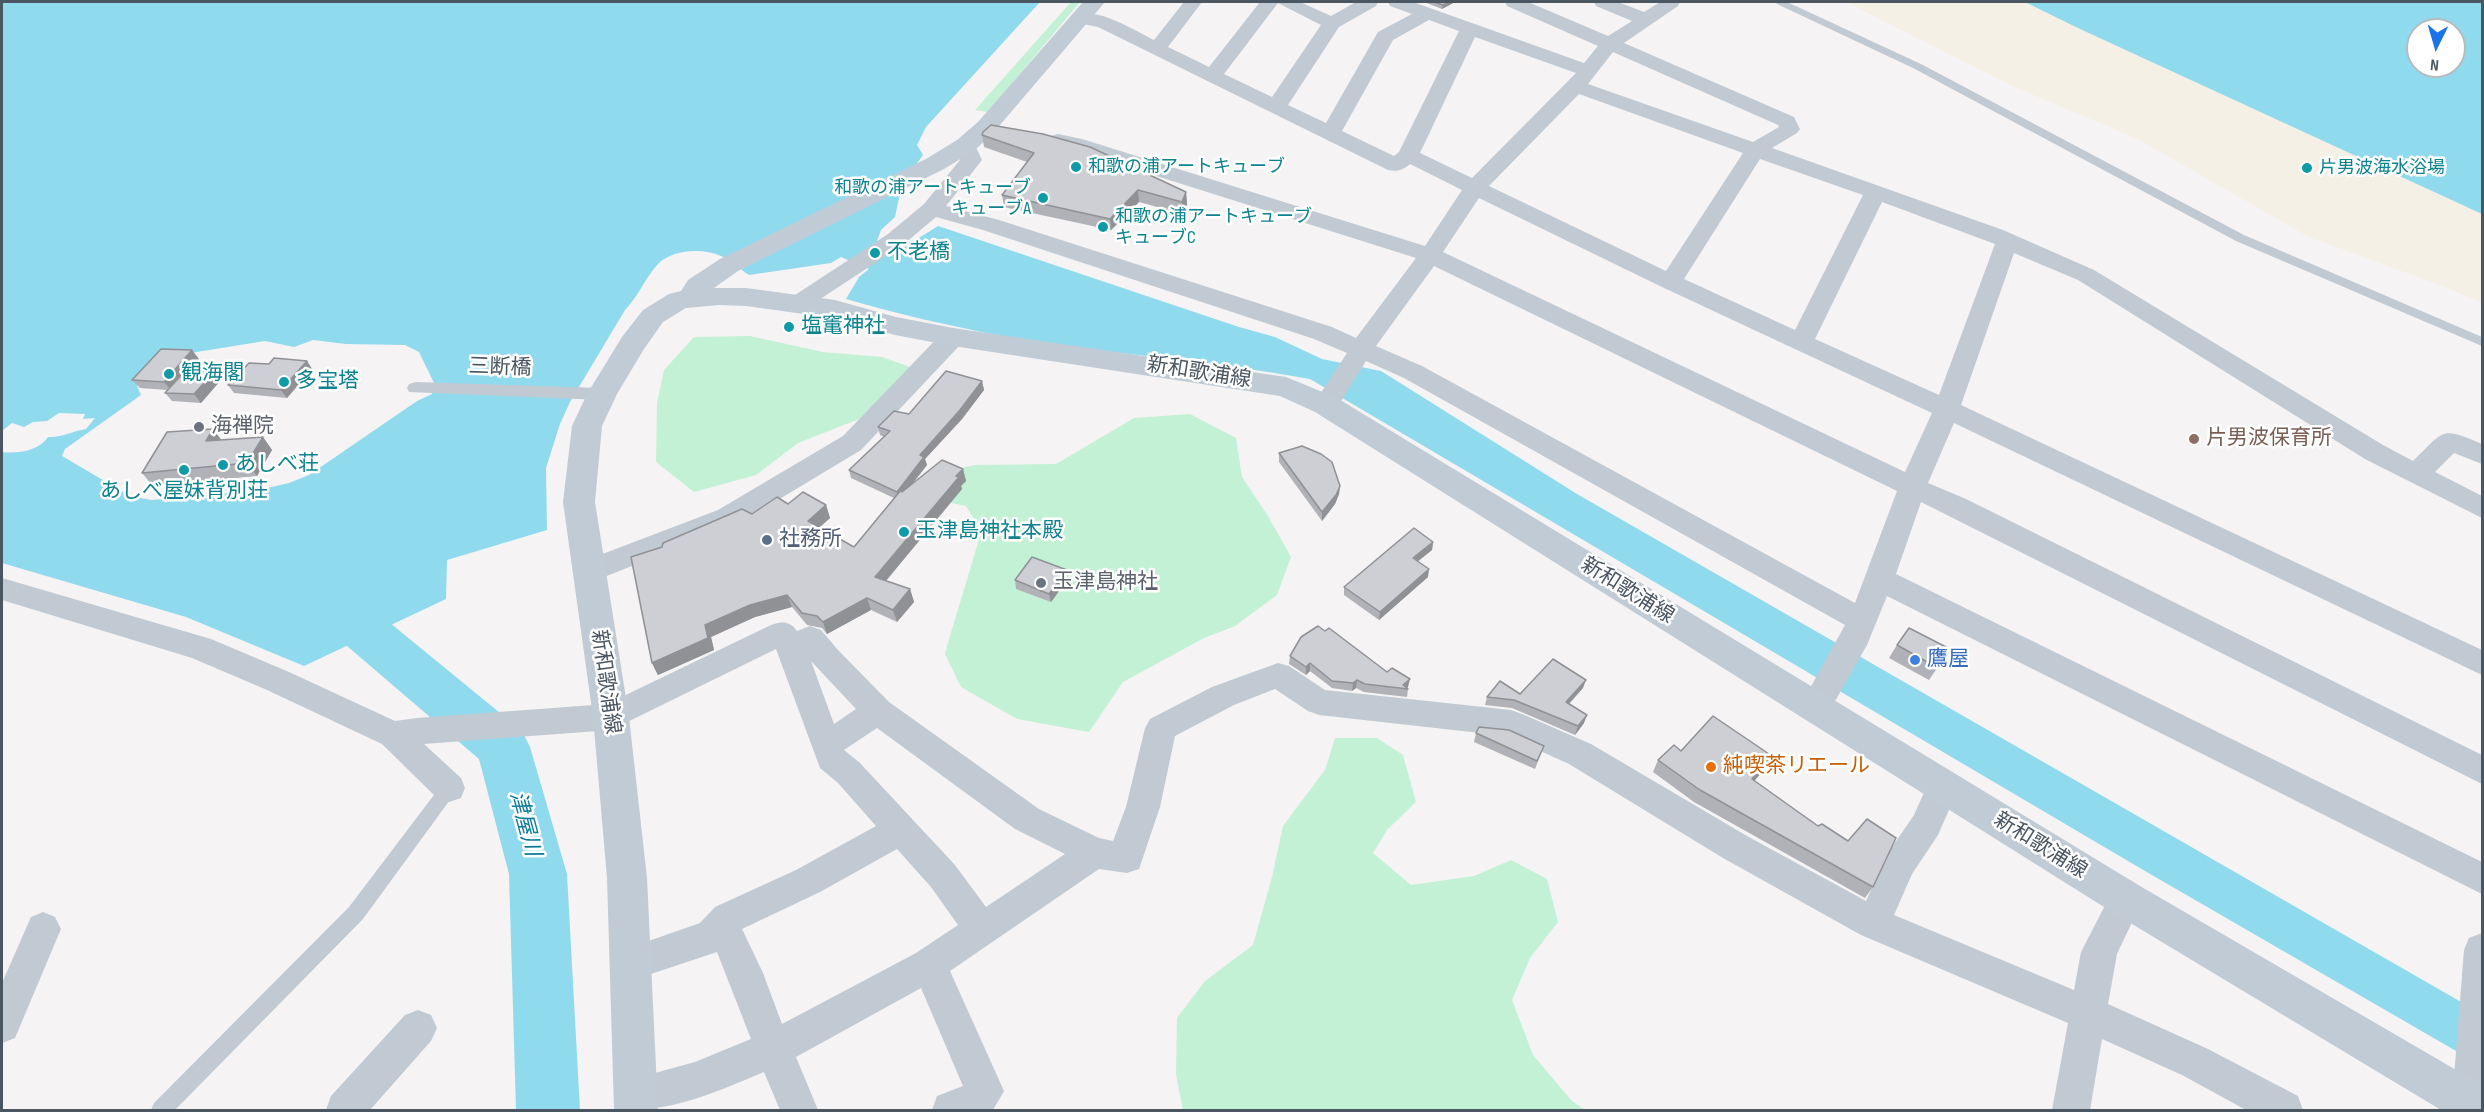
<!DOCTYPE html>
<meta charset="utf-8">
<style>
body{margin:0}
#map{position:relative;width:2484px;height:1112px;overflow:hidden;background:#f5f3f3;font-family:"Sofia Sans Condensed",sans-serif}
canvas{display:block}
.frame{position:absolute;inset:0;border:3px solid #4a5661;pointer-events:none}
.north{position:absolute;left:2406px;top:18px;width:60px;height:60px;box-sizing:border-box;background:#fff;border:2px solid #b7bbc0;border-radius:50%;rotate:185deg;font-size:16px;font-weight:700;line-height:24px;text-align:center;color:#4a5661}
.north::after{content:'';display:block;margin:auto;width:21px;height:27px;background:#1a73e8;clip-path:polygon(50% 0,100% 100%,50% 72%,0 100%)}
</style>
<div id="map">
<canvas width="2484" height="1112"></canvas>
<div class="frame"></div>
<div class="north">N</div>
</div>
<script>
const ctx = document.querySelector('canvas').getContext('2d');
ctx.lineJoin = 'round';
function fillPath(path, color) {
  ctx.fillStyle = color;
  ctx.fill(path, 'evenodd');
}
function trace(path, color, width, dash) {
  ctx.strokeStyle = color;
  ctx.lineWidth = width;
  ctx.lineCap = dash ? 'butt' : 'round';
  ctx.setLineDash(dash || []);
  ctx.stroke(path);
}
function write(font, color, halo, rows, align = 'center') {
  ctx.font = font + ' "Sofia Sans Condensed","Noto Sans JP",sans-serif';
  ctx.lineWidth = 5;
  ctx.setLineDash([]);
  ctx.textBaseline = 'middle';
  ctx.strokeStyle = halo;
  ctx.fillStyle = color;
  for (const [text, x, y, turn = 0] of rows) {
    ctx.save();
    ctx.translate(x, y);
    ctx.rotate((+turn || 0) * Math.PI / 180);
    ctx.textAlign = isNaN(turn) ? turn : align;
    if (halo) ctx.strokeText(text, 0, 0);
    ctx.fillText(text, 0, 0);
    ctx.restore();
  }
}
fillPath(new Path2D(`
 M 1071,2 L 1080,2 L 988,112 L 975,110 Z
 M 750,336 L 823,352 L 882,357 L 913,368 L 872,414 L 798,443 L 756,475 L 694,492 L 656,462 L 657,403 L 664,370 L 694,337 Z
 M 1190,414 L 1236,438 L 1242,477 L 1268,516 L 1291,557 L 1277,595 L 1235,626 L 1204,638 L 1123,682 L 1089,732 L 1017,719 L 961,687 L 945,654 C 956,613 970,573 981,531 L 966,506 L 928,498 L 920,477 L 975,465 L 1056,464 L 1134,418 Z
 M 1335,738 L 1377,738 L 1403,755 L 1416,802 L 1387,830 L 1373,853 L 1411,885 L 1474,876 L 1511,860 L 1547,879 L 1558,922 L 1530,958 L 1512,1000 L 1533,1055 L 1571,1100 L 1585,1110 L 1183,1110 L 1176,1075 L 1177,1018 L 1205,981 L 1253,945 L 1272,877 L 1283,826 L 1325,770 Z`), '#c3f1d5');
fillPath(new Path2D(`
 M 1846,2 L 2049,2 L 2482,197 L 2482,303 L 2448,288 L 2309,237 L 2138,139 L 2017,88 Z`), '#f5f0e5');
fillPath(new Path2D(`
 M 2,2 L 1040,2 L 926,127 L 917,145 L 923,155 L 902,184 L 895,217 L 881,230 L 877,241 L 898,251 L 938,226 L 1239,327 L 1275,337 L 1322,359 L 1381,371 L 1577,494 L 2482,1014 L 2482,1066 L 2145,871 L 1310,379 C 1208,360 1104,354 1002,336 C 950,326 898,314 846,299 L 859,277 L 869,269 L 841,257 L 831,263 L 749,275 C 740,269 731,261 721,256 C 703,248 673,249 658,264 C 645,278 638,297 625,310 L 570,402 L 560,424 L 546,468 L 547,530 L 447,560 L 446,599 L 304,666 L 186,617 L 2,563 L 2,452 C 17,454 39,451 48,437 C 62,438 72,431 86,429 L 95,418 L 83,419 L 85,414 L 59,413 L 47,421 L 33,422 L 24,427 L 12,423 L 2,431 ZM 313,340 L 346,344 L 405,345 L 419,352 L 434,383 L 432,394 L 417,401 L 309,475 L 289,483 L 258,490 L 152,500 L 130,496 L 62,456 L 65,449 L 141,395 L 137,386 L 168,353 L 178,355 L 265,341 L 294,347 Z
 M 2025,2 L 2482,2 L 2482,214 L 2080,29 ZM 2418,30 L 2454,30 L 2454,66 L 2418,66 Z`), '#90daee');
fillPath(new Path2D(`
 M 344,595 L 362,600 L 522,731 L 530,747 L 567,874 L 580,1110 L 516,1110 L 509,874 L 479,759 L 326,628 L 319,614 L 326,600 Z`), '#90daee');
fillPath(new Path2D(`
 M 1776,2 L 1787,2 L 1921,64 L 2244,235 L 2482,337 L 2482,346 L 2236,241 L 1913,68 L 1777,4 Z
 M 449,781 L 455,783 L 458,788 L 455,793 L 363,919 L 175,1110 L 151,1110 L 154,1103 L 349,907 L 443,783 Z`), '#c1cad2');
fillPath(new Path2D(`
 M 416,382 L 602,388 L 609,389 L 611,394 L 609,399 L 602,400 L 409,392 L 407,388 L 409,384 Z`), '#c1cad2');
fillPath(new Path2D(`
 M 1184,2 L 1202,2 L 1168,47 L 1209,67 L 1260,2 L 1300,2 L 1331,16 L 1356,2 L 1378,2 L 1376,6 L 1339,27 L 1288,105 L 1326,123 L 1378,32 L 1412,14 L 1390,6 L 1388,2 L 1413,2 L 1584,63 L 1598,46 L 1507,6 L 1505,2 L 1528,2 L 1608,36 L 1632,21 L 1596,6 L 1594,2 L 1618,2 L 1644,12 L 1660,2 L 1680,2 L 1678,6 L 1624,43 L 1794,117 L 1800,129 L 1797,133 L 1772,148 L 2003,230 L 2094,270 L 2383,445 L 2413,461 C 2445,430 2440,426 2482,444 L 2482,464 L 2454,453 L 2435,472 L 2482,496 L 2482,518 L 2365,459 L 2078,280 L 2014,253 L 1961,405 L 2482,650 L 2482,675 L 1954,423 L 1928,483 L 1966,499 L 2482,755 L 2482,784 L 1921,502 L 1896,574 L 2482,862 L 2482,894 L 1887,596 L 1867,645 L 1826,717 L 1815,721 L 1804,717 L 1799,708 L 1845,625 L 1404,378 L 1366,361 L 1335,411 L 1326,414 L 1317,411 L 1313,405 L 1347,353 L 1314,339 L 983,230 L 936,217 L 904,244 L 805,309 L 797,312 L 789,309 L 785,304 L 789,299 L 888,234 L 924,204 L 960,160 L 955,145 L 959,141 L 966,139 L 973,141 L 982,160 L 946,206 L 999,220 L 1332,327 L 1356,338 L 1416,258 L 1071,149 L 1051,144 L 1048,140 L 1051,136 L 1058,134 L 1082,139 L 1425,246 L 1462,190 L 1410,164 C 1403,170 1398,172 1388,170 L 1098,27 L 1074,22 L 1072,18 L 1074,14 C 1100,8 1132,29 1154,40 ZM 1278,3 L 1321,25 L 1272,97 L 1224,74 ZM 1429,20 L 1459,31 L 1399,152 L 1394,156 L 1342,131 L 1393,40 ZM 1475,37 L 1576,73 L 1472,178 L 1420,153 ZM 1613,52 L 1778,125 L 1779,127 L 1753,142 L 1588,84 ZM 1579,94 L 1743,153 L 1666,271 L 1489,186 ZM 1760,159 L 1863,195 L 1795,330 L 1684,279 ZM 1479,198 L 1662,287 L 1932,413 L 1905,472 L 1443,252 ZM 1882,202 L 1995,244 L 1939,395 L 1815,339 ZM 1434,266 L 1897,491 L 1855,603 L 1422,366 L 1376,346 Z
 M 953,329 L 962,331 L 965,337 L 962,343 L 861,450 L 738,524 L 599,579 L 589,582 L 579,579 L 575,571 L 579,563 L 718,510 L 843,436 L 944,331 Z
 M 2,578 L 211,639 L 289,672 L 395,721 L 417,718 L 607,704 L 771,625 C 782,621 790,621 797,631 L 810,626 L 821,630 L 838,650 L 889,702 L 1039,809 L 1099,838 L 1113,841 L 1126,807 L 1145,728 L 1150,719 L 1212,687 L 1278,663 L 1289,666 L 1325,690 L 1511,710 L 1522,714 L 1591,744 L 1747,836 L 1866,901 L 1888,853 L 1914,815 L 1931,777 L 1943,773 L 1955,777 L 1959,787 L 1938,835 L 1912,874 L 1894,915 L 2074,990 L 2081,952 L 2114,888 L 2126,883 L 2138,888 L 2143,899 L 2117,954 L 2108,1004 L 2208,1049 L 2298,1096 L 2303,1110 L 2246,1110 L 2182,1075 L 2102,1039 L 2090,1110 L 2052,1110 L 2068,1023 L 1861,935 L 1723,858 L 1569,764 L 1507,736 L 1319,715 L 1308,711 L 1275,689 L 1234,705 L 1175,736 L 1160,807 L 1139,869 L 1127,873 L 1099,869 L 950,971 L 1004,1091 L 993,1110 L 932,1110 L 937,1096 L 963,1086 L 921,988 L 796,1057 L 818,1110 L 780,1110 L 764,1072 C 715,1092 679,1110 625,1110 L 617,1096 L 622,1082 L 695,1062 L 751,1039 L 717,952 L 630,981 L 617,976 L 612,964 L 617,952 L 700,923 L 715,907 L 796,870 L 876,826 L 838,783 L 820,768 L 776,649 L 611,730 L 424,744 L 461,778 L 465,788 L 461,798 L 449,802 L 437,798 L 382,744 L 267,690 L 192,658 L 2,600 ZM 811,661 L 856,709 L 834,724 ZM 877,728 L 1015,829 L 1065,854 L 986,907 L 955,865 L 860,763 L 844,750 ZM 897,849 L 931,887 L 958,925 L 916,953 L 782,1024 L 763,973 L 742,929 L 820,892 Z
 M 43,912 L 55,917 L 61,929 L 15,1038 L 2,1043 L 2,983 L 31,917 Z
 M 2482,933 L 2482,1110 L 2455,1110 L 2452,1103 L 2464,950 L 2469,938 Z
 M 418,1010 L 431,1015 L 437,1028 L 431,1041 L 370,1110 L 326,1110 L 331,1096 L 405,1015 Z`), '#c1cad2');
fillPath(new Path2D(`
 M 1083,2 L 1105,2 L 994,132 L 975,150 L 944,169 L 738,271 L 714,288 L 746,288 L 835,300 L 896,317 L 953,328 L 1286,377 L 1337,398 L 2140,886 L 2482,1085 L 2482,1110 L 2441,1110 L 2112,912 L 1315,412 L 1280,396 L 953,346 L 895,335 L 833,318 L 746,306 L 719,305 L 686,308 L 663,322 L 644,349 L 617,394 L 602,426 L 595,502 L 629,717 L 647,878 L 658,1110 L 614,1110 L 607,878 L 593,717 L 563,502 L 572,426 L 587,394 L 622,337 L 643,310 L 669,294 L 681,291 L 688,280 L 720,259 L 926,159 L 957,140 L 978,122 Z`), '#c1cbd6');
fillPath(new Path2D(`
 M 1424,2 L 1455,2 L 1442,9 Z
 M 982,135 L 1186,192 L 1187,204 L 1183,214 L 1139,202 L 1111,230 L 1004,207 L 1002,195 L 1027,162 L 984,147 Z
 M 199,359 L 189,370 L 221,380 L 201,403 L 172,401 L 165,393 L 167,390 L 140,388 L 132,380 Z
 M 307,361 L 312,369 L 287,398 L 234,393 L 228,385 Z
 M 982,381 L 984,390 L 962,419 L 925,459 L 927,465 L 911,485 L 963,469 L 966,481 L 961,486 L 962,489 L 886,581 L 910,589 L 914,602 L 897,622 L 871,610 L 827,634 L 822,628 L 807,625 L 792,607 L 755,617 L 711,637 L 714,650 L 658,675 L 652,663 L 662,547 L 752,514 L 788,504 L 826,505 L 830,518 L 820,527 L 854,547 L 894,498 L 851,478 L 849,470 L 884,437 L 880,435 L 878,427 L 909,414 Z
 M 213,429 L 221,440 L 263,437 L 272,450 L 257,476 L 153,486 L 142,473 Z
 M 1279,453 L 1340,486 L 1339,494 L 1335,504 L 1322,521 L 1279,462 Z
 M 1433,542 L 1432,550 L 1418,561 L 1428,577 L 1379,620 L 1344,595 L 1344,587 Z
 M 1068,579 L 1051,602 L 1016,589 L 1015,580 Z
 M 1325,631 L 1408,687 L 1407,688 L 1408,689 L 1407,697 L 1364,692 L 1356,688 L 1352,691 L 1332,688 L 1310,671 L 1306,675 L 1289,664 L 1290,656 Z
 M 1897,645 L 1950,649 L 1929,680 L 1889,658 Z
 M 1583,688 L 1569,704 L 1584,723 L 1575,735 L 1512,708 L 1485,705 L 1487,697 Z
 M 1476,733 L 1544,746 L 1535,769 L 1474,742 Z
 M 1681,751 L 1772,756 L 1766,768 L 1754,780 L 1873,887 L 1865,898 L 1694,802 L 1653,772 L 1658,760 Z`), '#b0b2b7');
fillPath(new Path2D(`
 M 1449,2 L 1455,2 L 1442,9 L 1443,5 Z
 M 1138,190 L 1139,202 L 1111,230 L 1110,219 Z
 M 1186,192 L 1187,204 L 1183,214 L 1182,202 Z
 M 192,350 L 199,359 L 171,390 L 164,382 Z
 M 307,361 L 312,369 L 287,398 L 281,390 Z
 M 214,372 L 221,380 L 201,403 L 194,394 Z
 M 982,381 L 984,390 L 962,419 L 925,459 L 927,465 L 899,501 L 897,492 L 920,455 Z
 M 213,429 L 223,442 L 206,441 Z
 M 263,437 L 272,450 L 257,476 L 247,463 Z
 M 963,469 L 966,481 L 961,486 L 962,489 L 879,589 L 875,577 Z
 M 1340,486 L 1339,494 L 1335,504 L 1322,521 L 1322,512 Z
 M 826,505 L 830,518 L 813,533 L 808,521 Z
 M 1433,542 L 1432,550 L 1412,566 L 1413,558 Z
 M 1429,569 L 1428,577 L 1379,620 L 1380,612 Z
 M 1067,570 L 1068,579 L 1051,602 L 1049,594 Z
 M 910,589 L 914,602 L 897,622 L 893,610 Z
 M 787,595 L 792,607 L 755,617 L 711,637 L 714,650 L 658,675 L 652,663 L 705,625 L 750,605 Z
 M 867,598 L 871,610 L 827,634 L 823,622 Z
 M 1310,663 L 1310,671 L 1306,675 L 1306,667 Z
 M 1410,679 L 1408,687 L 1406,689 L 1403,685 Z
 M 1357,680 L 1356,688 L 1352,691 L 1353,683 Z
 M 1586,680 L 1583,688 L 1563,710 L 1566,702 Z
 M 1587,715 L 1584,723 L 1575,735 L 1578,726 Z
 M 1772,756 L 1766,768 L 1746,790 L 1752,779 Z`), '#909195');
const building = new Path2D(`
 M 1434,2 L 1449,2 L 1443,5 Z
 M 991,125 L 1043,134 L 1090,147 L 1186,192 L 1182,202 L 1138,190 L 1110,219 L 1002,195 L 1034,153 L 982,135 L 983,132 Z
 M 161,349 L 192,350 L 164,382 L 132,380 Z
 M 274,358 L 307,361 L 281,390 L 228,385 L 249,363 L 269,364 Z
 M 186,370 L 214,372 L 194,394 L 165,393 Z
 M 946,371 L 982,381 L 960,410 L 920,455 L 924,457 L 897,492 L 849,470 L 890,431 L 878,427 L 894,411 L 909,414 Z
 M 213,429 L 206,441 L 263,437 L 247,463 L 142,473 L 167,432 Z
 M 1302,446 L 1321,454 L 1332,462 L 1340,486 L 1336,495 L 1322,512 L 1279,453 Z
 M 942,460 L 963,469 L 956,476 L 959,477 L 875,577 L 910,589 L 893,610 L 867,598 L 823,622 L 817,616 L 802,613 L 787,595 L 750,605 L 705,625 L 708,638 L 652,663 L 631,557 L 662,547 L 663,543 L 742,509 L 752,514 L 777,497 L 788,504 L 803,492 L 826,505 L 808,521 L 854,547 L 901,490 L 902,492 Z
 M 1414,528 L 1433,542 L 1413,558 L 1429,569 L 1380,612 L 1344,587 Z
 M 1032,557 L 1067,570 L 1049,594 L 1015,580 Z
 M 1318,626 L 1325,631 L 1329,628 L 1387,672 L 1392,668 L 1410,679 L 1403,685 L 1408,689 L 1365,684 L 1357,680 L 1353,683 L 1332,681 L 1310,663 L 1306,667 L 1290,656 L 1301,637 Z
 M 1909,628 L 1950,649 L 1938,668 L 1897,645 Z
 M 1553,659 L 1586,680 L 1566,702 L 1587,715 L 1578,726 L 1514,700 L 1487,697 L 1500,681 L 1520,694 Z
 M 1713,716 L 1772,756 L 1752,779 L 1818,826 L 1822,824 L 1848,841 L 1867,819 L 1896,838 L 1873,887 L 1700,790 L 1658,760 L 1674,745 L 1681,751 Z
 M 1479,727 L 1509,730 L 1544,746 L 1537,761 L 1476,733 Z`);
fillPath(building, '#cdcfd5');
trace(building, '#909195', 1.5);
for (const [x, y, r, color] of [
 [1076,167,6,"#0f9aa8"],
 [2307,168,6,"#0f9aa8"],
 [1043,198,6,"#0f9aa8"],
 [1103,227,6,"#0f9aa8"],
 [875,253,6,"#0f9aa8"],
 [789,327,6,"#0f9aa8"],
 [169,374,6,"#0f9aa8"],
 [284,382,6,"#0f9aa8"],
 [199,427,6,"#6b7280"],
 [2194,439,6,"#8d6e63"],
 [223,465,6,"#0f9aa8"],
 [184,470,6,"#0f9aa8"],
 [904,532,6,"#0f9aa8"],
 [767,540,6,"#5c6f8a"],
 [1041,583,6,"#6b7280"],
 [1915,660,6,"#3f7fe0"],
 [1711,767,6,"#e8710a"]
]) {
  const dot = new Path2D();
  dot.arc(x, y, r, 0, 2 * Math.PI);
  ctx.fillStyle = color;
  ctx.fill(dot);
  trace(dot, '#fff', 2);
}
write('18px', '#0d838f', '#fff', [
 ["和歌の浦アートキューブ",1088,167],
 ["片男波海水浴場",2319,168],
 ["和歌の浦アートキューブ",1031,188,"right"],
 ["キューブA",1031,209,"right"],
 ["和歌の浦アートキューブ",1115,217],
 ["キューブC",1115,238]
], 'left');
write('21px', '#0d838f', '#fff', [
 ["不老橋",887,253],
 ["塩竃神社",801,327],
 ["観海閣",181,374],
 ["多宝塔",296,382],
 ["あしべ荘",235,465],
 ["あしべ屋妹背別荘",184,492,"center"],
 ["玉津島神社本殿",916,532]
], 'left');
write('21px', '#4a5661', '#fff', [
 ["三断橋",500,368,2],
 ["新和歌浦線",1199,373,9],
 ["新和歌浦線",1627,591,32],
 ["新和歌浦線",605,682,82],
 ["新和歌浦線",2040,846,32]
]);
write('21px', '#5b616d', '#fff', [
 ["海禅院",211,427],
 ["玉津島神社",1053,583]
], 'left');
write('21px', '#785e54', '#fff', [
 ["片男波保育所",2206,439]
], 'left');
write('21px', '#4e5e75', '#fff', [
 ["社務所",779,540]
], 'left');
write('21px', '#366cbe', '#fff', [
 ["鷹屋",1927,660]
], 'left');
write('21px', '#c56008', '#fff', [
 ["純喫茶リエール",1723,767]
], 'left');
write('italic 22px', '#0c7c9b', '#fff', [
 ["津屋川",524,824,75]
]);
</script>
